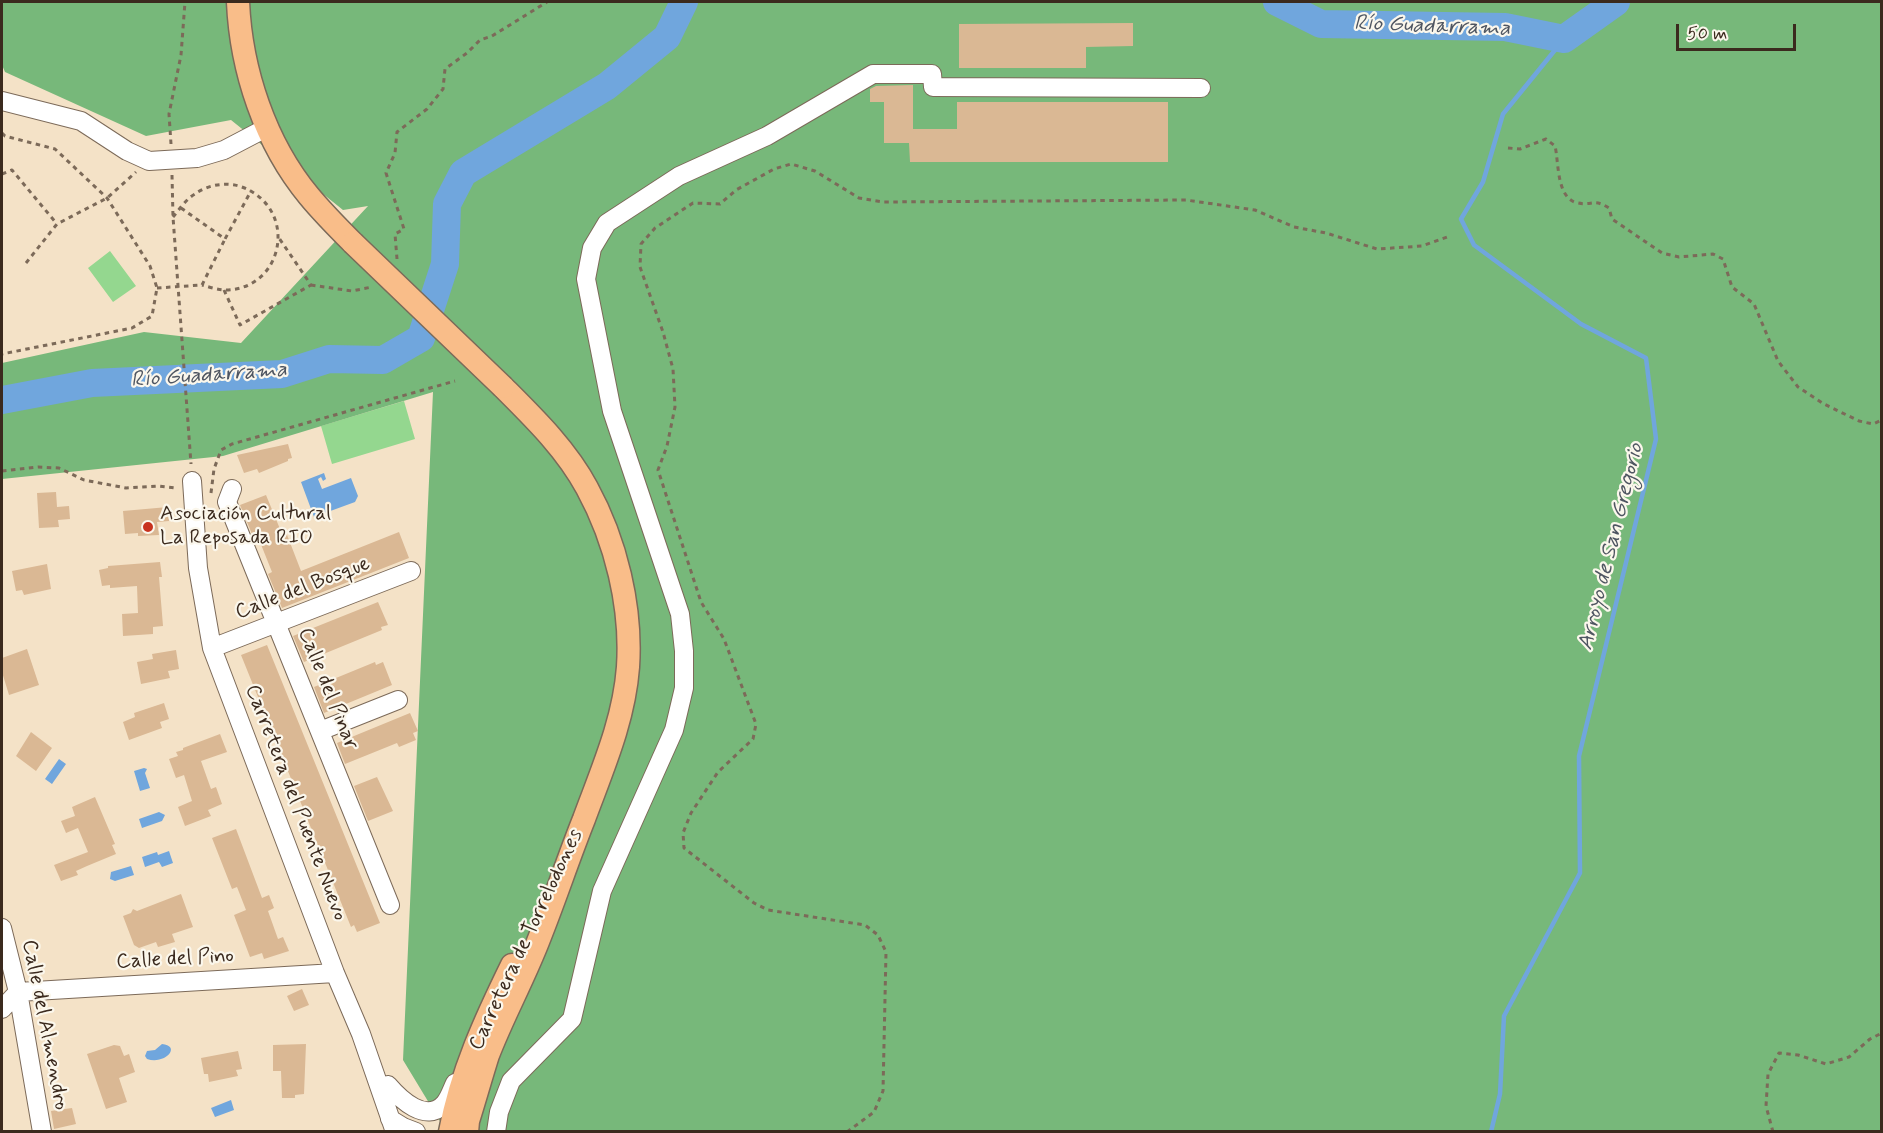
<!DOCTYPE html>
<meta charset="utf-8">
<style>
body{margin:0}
#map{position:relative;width:1883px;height:1133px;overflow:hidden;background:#f4e2c7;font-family:Mynerve,sans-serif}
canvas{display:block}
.frame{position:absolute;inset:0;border:3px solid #3b2a1e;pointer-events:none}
.scale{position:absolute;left:1676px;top:24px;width:120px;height:27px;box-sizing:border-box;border:3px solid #3b2a1e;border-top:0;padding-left:8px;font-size:18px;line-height:21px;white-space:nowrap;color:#3b2a1e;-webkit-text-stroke:4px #fbf7ec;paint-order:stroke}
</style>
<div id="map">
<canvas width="1883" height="1133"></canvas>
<div class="frame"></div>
<div class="scale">50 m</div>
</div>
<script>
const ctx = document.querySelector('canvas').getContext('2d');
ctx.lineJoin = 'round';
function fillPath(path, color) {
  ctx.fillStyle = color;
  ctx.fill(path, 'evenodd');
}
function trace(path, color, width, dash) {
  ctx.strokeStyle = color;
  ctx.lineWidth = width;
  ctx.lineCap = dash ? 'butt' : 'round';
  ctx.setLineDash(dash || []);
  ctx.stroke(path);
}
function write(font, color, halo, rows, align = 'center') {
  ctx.font = font + ' Mynerve,sans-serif';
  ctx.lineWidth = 4.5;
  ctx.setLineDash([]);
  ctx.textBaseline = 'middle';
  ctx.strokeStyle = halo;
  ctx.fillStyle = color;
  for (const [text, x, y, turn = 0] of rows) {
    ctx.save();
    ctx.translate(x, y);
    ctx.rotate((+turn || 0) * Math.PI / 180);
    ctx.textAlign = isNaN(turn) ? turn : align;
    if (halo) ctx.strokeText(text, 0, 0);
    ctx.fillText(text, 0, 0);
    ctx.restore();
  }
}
fillPath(new Path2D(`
 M 110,251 L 136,286 L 113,302 L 88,268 Z
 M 404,401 L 415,439 L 332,464 L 321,426 Z`), '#94d78f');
fillPath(new Path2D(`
 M 2,2 L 1881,2 L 1881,1131 L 446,1131 L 403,1060 L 433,392 L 223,456 L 2,479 L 2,363 L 144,332 L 241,343 L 368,206 L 343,210 L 231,120 L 146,136 L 5,72 L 2,65 Z`), '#77b87a');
fillPath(new Path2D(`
 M 324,473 L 326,479 L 323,481 L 321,477 L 318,479 L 322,489 L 351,478 L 358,496 L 355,502 L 314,517 L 301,482 Z
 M 59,759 L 66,764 L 52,784 L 45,779 Z
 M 144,768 L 147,769 L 145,773 L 150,788 L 140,791 L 134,771 Z
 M 159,812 L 165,815 L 162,821 L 142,828 L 139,819 Z
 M 169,851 L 173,863 L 162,867 L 159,862 L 145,867 L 142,857 L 157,852 L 158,855 Z
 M 131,866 L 134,875 L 115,881 L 110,879 L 111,872 Z
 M 162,1044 C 182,1046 165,1065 147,1059 L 145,1056 L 147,1051 L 155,1050 Z
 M 231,1100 L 234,1110 L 215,1117 L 211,1108 Z`), '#70a6dd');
trace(new Path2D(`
 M 1491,1132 L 1500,1094 L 1504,1016 L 1580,873 L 1579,756 L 1656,439 L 1646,358 L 1581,324 L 1474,245 L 1461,219 L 1483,182 L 1503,114 L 1564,39`), '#70a6dd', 4.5);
trace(new Path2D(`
 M 1277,2 L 1321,24 L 1505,27 L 1564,39 L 1616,2
 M 2,400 L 92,383 L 282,374 L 329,359 L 383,360 L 421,338 L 445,264 L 447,204 L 463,173 L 607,86 L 667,37 L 684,2`), '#70a6dd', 28);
fillPath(new Path2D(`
 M 1133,23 L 1133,46 L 1086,47 L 1086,68 L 959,68 L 959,24 Z
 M 913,85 L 913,129 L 957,129 L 957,102 L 1168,102 L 1168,162 L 910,162 L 909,143 L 884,143 L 884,102 L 870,102 L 870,89 L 876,86 Z
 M 288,444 L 292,458 L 288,459 L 288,461 L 259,473 L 257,469 L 244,473 L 237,455 Z
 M 56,492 L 57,507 L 69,506 L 70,519 L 58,520 L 59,527 L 39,528 L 37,493 Z
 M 266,495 L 280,529 L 284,527 L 301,571 L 399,532 L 409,558 L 282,608 L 268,574 L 272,572 L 258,537 L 254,539 L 240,505 Z
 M 168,507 L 169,521 L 157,522 L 159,535 L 138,536 L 138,533 L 125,534 L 123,511 Z
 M 160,562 L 162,577 L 159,577 L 163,626 L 153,627 L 153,634 L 123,636 L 122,614 L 138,613 L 137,586 L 110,588 L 110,585 L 102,586 L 99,570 L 108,568 L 108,566 Z
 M 47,564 L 51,589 L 24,595 L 22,590 L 16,591 L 12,571 Z
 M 378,602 L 388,625 L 381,627 L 382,630 L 304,662 L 293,636 Z
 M 267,645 L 380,923 L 357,932 L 354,925 L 351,927 L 241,655 Z
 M 27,649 L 39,685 L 9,695 L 2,672 L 2,658 Z
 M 176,650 L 179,669 L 168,671 L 170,678 L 141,684 L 137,662 L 153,659 L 152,654 Z
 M 375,662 L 376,665 L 383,662 L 392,685 L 324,713 L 314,687 Z
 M 164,703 L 169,719 L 160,722 L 162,728 L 129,740 L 123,722 L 135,717 L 134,713 Z
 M 410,713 L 418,731 L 413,733 L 416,740 L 399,747 L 397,743 L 345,764 L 337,743 Z
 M 31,732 L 52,748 L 36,771 L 16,756 Z
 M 220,734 L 227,752 L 201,761 L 211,789 L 216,787 L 222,804 L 208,810 L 211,816 L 185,826 L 178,807 L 192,801 L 184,775 L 176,778 L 169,759 L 178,756 L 176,752 L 183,750 L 183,748 Z
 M 377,777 L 393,811 L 368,821 L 354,786 Z
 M 95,797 L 115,844 L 112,845 L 116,854 L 87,866 L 76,871 L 78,875 L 61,881 L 54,865 L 88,852 L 78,828 L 66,833 L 61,821 L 75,816 L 72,807 Z
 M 236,829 L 262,898 L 269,895 L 274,908 L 268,911 L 278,939 L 283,937 L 289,951 L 264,959 L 262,953 L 250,957 L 234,915 L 246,910 L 237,887 L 232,889 L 212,838 Z
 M 181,894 L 193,927 L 172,934 L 175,942 L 158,947 L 156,942 L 139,948 L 134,945 L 123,916 L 131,913 L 133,909 L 137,911 Z
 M 302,989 L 309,1005 L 294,1011 L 287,996 Z
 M 306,1044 L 304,1094 L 295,1095 L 295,1098 L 282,1098 L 281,1071 L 273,1071 L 273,1045 Z
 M 114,1045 L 120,1046 L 124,1056 L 129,1054 L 135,1072 L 119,1078 L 127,1102 L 106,1109 L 87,1054 Z
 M 238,1051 L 242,1069 L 236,1070 L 238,1076 L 209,1082 L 208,1074 L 204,1074 L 201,1058 Z
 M 72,1108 L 76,1124 L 54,1129 L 51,1111 Z`), '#dab894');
const minor = new Path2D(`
 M 2,101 L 81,121 L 127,151 L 149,161 L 197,158 L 224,150 L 268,127
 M 192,481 L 198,568 L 212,648 L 335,973 L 361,1034 L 395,1132
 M 232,489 L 227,502 L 390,905
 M 212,648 L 411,571
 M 320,731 L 398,700
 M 2,928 L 18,992 L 42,1132
 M 2,1009 L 18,992 L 335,973
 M 388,1085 C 400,1099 426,1124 444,1104 C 449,1099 452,1089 455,1083
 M 390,1119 L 403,1127 L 416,1132
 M 496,1132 L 499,1112 L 511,1081 L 572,1019 L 602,891 L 674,730 L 684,688 L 684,651 L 680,614 L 612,411 L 586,279 L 592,248 L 607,223 L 679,176 L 767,136 L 873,74 L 932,74 L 933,87 L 1201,88`);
const major = new Path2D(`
 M 238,2 C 241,70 265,143 309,196 C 323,213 338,228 353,243
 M 450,1132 C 461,1072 486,1018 512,965
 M 467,1132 L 468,1121 C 475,1099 481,1077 488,1055 C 503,1016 524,978 539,939 C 555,899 568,859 584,819 C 602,770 624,721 628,667 C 632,607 616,541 587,488 C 566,449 534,418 503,387`);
trace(minor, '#7c6a59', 20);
trace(major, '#7c6a59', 25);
trace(new Path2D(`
 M 2,133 L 5,136 L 55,149 L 107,198 L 150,266 L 157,288 L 152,316 L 132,328 L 2,354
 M 171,144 L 169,114 L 181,55 L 185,2
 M 1508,148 L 1520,149 L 1546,139 L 1555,146 C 1559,162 1556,199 1578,203 C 1593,206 1593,198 1609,208 L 1612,219 L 1662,253 L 1679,257 L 1713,254 L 1723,259 L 1732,287 L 1754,304 L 1778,361 L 1798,387 L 1824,404 L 1859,421 L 1873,424 L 1882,420
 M 2,174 L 12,170 L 57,224
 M 172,175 L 173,217 L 191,464
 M 181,208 L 225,239 L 251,191
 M 173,217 C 179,210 186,199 195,194 C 207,185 225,182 239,186 C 300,206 285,290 225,290 C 218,290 209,287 202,285
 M 397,259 L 395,234 L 404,229 L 386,173 L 395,153 L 397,132 L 427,109 L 443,89 L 445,69 L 467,53 L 480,40 L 492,36 L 547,2
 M 26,263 L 57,224 L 107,198 L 136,172
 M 311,285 L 352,291 L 372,287
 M 157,288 L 202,285 L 225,239
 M 224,290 L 240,325 L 311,285 L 279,238
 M 2,471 L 38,467 L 59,468 L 84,480 L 126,488 L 158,486 L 176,488
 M 211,493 L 214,469 L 221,450 L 232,444 L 455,381
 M 847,1132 L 874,1112 L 883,1091 L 886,952 L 878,935 L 865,925 L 768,910 L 754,903 L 684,848 L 683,833 L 691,813 L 718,772 L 753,739 L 756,724 L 724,639 L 701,602 L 658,470 L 667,446 L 675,407 L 673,369 L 663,332 L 640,267 L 641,244 L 655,228 L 693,203 L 720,204 L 736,190 L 774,169 L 791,164 L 815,171 L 859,198 L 883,202 L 1186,200 L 1255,210 L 1294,227 L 1326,233 L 1377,249 L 1422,246 L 1450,236
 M 1773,1132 L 1766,1106 L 1768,1074 L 1779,1053 L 1798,1055 L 1826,1064 L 1849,1057 L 1870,1039 L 1882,1033`), '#7c6a59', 3, [4.5, 4.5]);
trace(minor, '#fff', 18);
trace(major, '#f9bd89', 22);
const majorBridge = new Path2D(`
 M 353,243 L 503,387`);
trace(majorBridge, '#7c6a59', 25, []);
trace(majorBridge, '#f9bd89', 22);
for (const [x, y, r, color] of [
 [148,527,6,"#c8321e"]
]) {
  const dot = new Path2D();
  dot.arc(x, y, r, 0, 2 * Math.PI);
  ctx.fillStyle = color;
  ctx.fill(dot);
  trace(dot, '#fbf7ec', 2);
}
write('21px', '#3b2a1e', '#fbf7ec', [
 ["Asociación Cultural",160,515],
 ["La Reposada RIO",160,539]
], 'left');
write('21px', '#3b2a1e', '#fbf7ec', [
 ["Calle del Bosque",303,589,-21],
 ["Calle del Pinar",327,689,68],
 ["Carretera del Puente Nuevo",295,803,69],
 ["Carretera de Torrelodones",527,940,-65],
 ["Calle del Pino",175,960,-3],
 ["Calle del Almendro",44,1025,79]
]);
write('italic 22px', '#4e5561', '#fbf7ec', [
 ["Río Guadarrama",1432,27,2],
 ["Río Guadarrama",209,376,-4],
 ["Arroyo de San Gregorio",1612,547,-76]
]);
</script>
